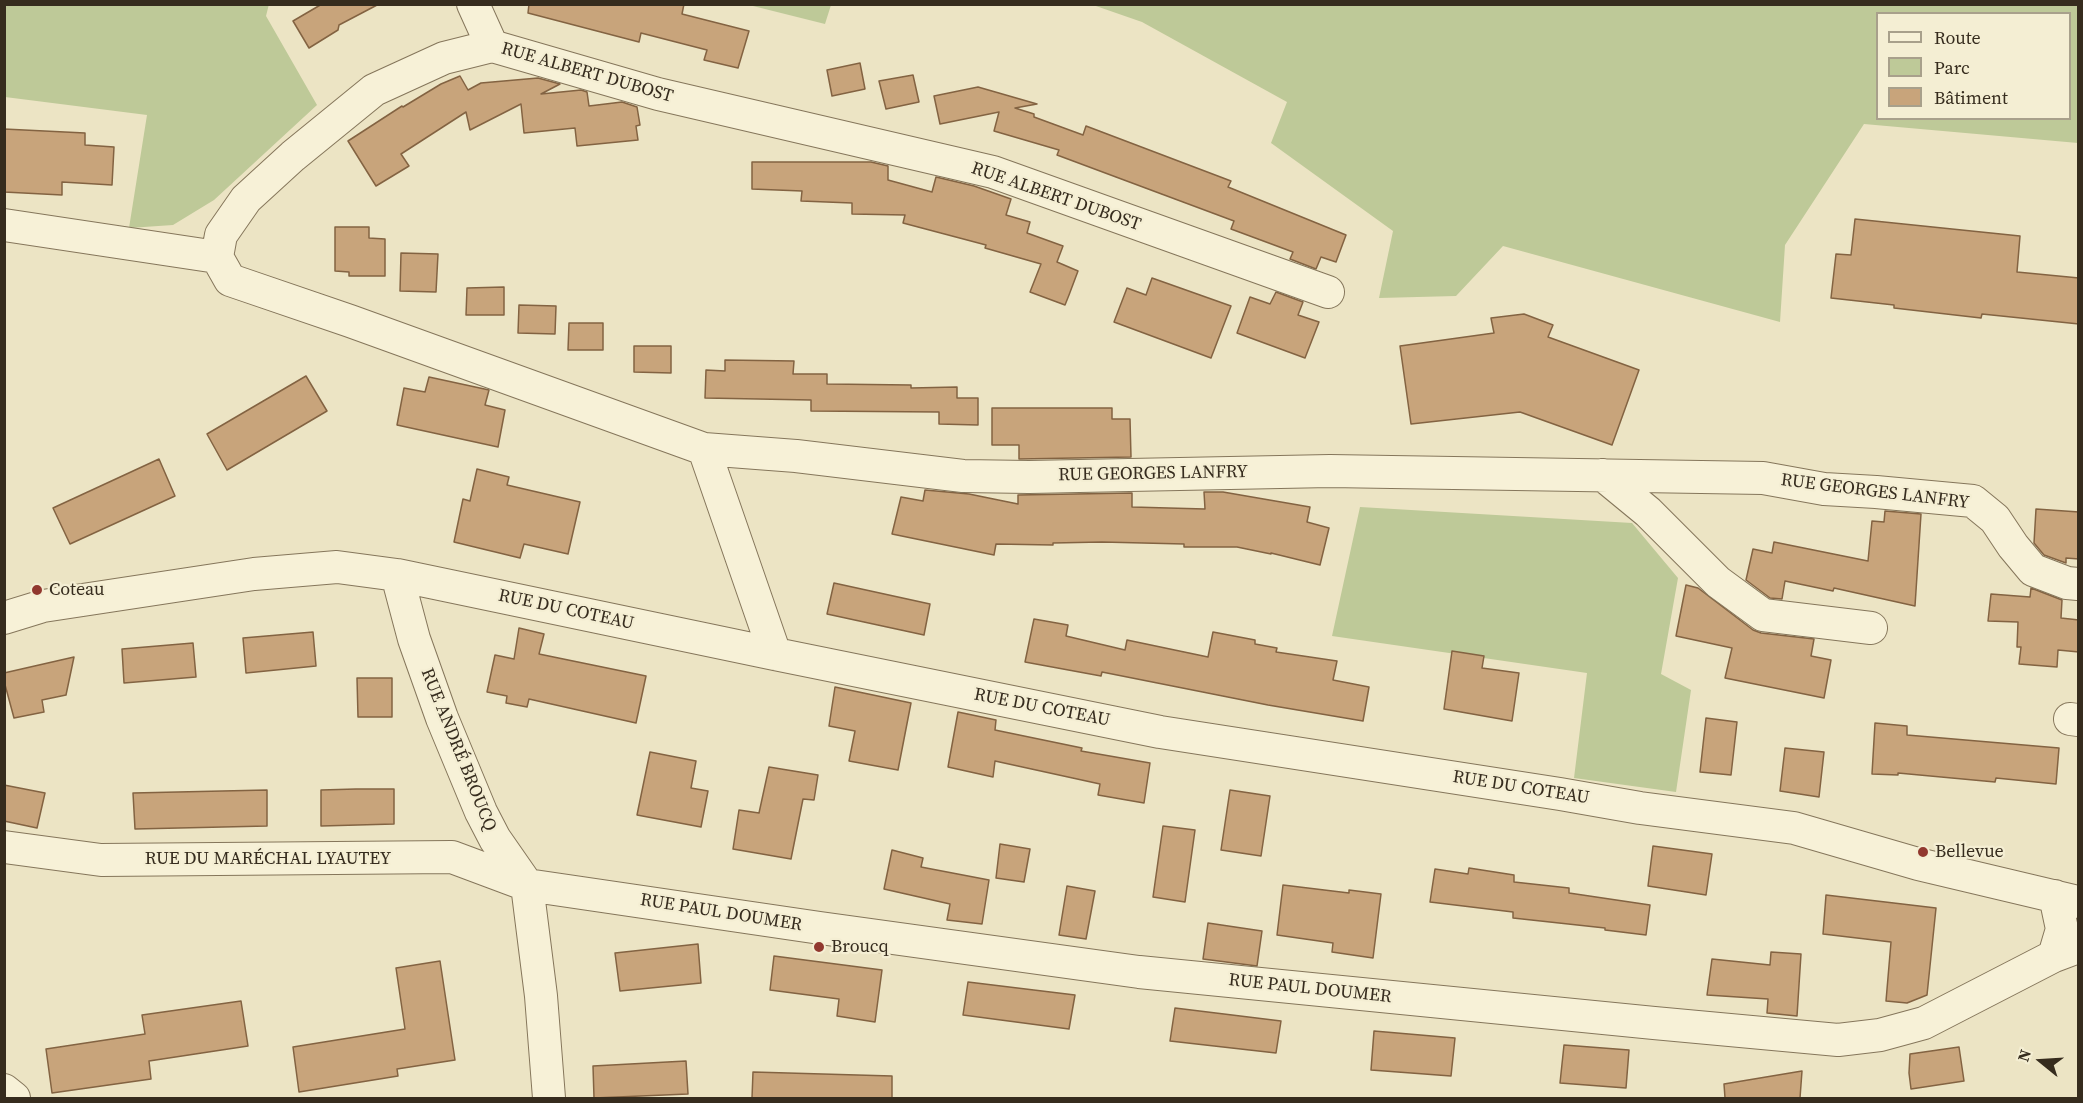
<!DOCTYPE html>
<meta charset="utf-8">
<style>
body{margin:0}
#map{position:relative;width:2083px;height:1103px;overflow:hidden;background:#ece4c4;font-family:"Source Serif 4",serif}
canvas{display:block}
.frame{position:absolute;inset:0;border:6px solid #362c1e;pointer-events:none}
.legend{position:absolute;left:1876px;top:12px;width:195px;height:108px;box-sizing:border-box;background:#f4eed3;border:2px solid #a8a08b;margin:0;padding:8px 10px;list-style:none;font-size:18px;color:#362c1e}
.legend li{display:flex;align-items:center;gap:12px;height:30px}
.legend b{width:30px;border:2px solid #a8a08b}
.north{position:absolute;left:2011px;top:1031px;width:60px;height:60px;-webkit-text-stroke:4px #f4eed3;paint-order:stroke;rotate:288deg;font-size:16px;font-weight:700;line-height:24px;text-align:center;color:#362c1e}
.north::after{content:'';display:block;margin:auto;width:21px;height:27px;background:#362c1e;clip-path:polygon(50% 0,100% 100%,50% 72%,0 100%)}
</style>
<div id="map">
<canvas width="2083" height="1103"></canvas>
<div class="frame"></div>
<ul class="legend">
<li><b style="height:8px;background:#f7f1d7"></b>Route</li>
<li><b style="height:16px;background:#bec998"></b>Parc</li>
<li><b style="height:16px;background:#c8a47b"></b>Bâtiment</li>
</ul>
<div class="north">N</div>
</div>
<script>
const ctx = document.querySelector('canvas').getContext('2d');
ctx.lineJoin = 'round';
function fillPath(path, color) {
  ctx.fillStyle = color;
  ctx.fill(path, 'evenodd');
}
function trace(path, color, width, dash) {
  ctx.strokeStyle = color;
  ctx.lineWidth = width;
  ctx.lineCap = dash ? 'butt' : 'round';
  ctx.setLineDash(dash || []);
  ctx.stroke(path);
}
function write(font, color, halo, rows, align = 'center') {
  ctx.font = font + ' "Source Serif 4",serif';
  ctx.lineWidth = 4.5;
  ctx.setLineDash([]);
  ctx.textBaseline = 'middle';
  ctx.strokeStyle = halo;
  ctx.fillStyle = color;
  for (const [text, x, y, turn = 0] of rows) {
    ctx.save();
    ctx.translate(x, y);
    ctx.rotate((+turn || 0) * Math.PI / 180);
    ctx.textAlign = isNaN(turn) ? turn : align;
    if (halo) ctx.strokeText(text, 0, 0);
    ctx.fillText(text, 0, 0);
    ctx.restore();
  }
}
fillPath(new Path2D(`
 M 269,4 L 266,16 L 317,105 L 214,200 L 173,225 L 129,228 L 147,115 L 5,97 L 5,5 Z
 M 749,5 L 831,5 L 825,24 Z
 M 1093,5 L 2078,5 L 2078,143 L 1864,124 L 1785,245 L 1780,322 L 1503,246 L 1456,296 L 1379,298 L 1393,231 L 1271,143 L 1287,102 L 1142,22 ZM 1878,14 L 2070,14 L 2070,118 L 1878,118 Z
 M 1360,507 L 1632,523 L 1678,578 L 1661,674 L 1691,690 L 1676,792 L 1574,778 L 1587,673 L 1332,636 Z`), '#bec998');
const building = new Path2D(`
 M 322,4 L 379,4 L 339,25 L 338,30 L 309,48 L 293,21 Z
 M 529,4 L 684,4 L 682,14 L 749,31 L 738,68 L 704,60 L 707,50 L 641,33 L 639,42 L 528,13 Z
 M 860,63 L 865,89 L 832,96 L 827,70 Z
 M 913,75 L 919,102 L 886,109 L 879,81 Z
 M 460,76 L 468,90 L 481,83 L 538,78 L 560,84 L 541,94 L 581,90 L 587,92 L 589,106 L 622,102 L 637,107 L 640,125 L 636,126 L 638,140 L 577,146 L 575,128 L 524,133 L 521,104 L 470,130 L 466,112 L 401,154 L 409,166 L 376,186 L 348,141 L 402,106 L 403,107 L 441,84 Z
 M 978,87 L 1037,104 L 1015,108 L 1034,114 L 1034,117 L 1083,135 L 1086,126 L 1231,181 L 1228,187 L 1346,235 L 1336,262 L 1321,257 L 1316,269 L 1290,259 L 1293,252 L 1231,229 L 1234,221 L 1057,155 L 1059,150 L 994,131 L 999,112 L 940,124 L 934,96 Z
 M 4,129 L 85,133 L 85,145 L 114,147 L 112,185 L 62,182 L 62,195 L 4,192 Z
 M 752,162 L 871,162 L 888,166 L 888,180 L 932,192 L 936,177 L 974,186 L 1011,199 L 1006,215 L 1030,222 L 1027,233 L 1063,246 L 1057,262 L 1078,271 L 1069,295 L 1065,305 L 1030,292 L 1041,264 L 985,248 L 986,245 L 903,223 L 905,215 L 852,214 L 852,203 L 801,201 L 802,191 L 752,189 Z
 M 1855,219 L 2020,236 L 2017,272 L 2079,278 L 2079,324 L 1982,314 L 1981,318 L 1894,308 L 1894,305 L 1831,298 L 1836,254 L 1851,255 Z
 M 335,227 L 369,227 L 369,238 L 385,239 L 385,276 L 349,276 L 349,272 L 335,271 Z
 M 401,253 L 438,254 L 436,292 L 400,291 Z
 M 1152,278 L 1231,306 L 1211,358 L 1114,322 L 1127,288 L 1146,295 Z
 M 504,287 L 504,315 L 466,315 L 467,288 Z
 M 1276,292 L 1303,302 L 1298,315 L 1319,322 L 1305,358 L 1237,333 L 1250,297 L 1270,304 Z
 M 519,305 L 556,306 L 555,334 L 518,333 Z
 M 1524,314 L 1553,325 L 1548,337 L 1639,370 L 1612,445 L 1520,412 L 1411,424 L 1400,346 L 1494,333 L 1491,318 Z
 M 569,323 L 603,323 L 603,350 L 568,350 Z
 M 634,346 L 671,346 L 671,373 L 634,372 Z
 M 725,360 L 794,361 L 793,374 L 827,374 L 827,384 L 911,385 L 911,388 L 957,387 L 957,398 L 978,398 L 978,425 L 939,424 L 939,412 L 811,411 L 811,400 L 705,398 L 706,370 L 725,371 Z
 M 306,376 L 327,411 L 227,470 L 207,434 Z
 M 429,377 L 489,390 L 485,405 L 505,410 L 498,447 L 397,425 L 404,388 L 425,392 Z
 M 992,408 L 1112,408 L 1112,419 L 1130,419 L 1131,457 L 1019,459 L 1019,445 L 992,445 Z
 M 159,459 L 175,496 L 70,544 L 53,508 Z
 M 477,469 L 509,477 L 507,485 L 580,502 L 568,554 L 524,544 L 520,558 L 454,542 L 463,499 L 470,501 Z
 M 925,490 L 969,494 L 1018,504 L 1018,495 L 1132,493 L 1132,507 L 1205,509 L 1204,492 L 1223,492 L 1310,507 L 1307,522 L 1329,528 L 1320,565 L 1271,553 L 1271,554 L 1237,547 L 1184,547 L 1184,544 L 1102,542 L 1053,543 L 1053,545 L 996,544 L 994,555 L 892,534 L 901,497 L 923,501 Z
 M 2036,509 L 2079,512 L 2079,559 L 2066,558 L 2066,563 L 2044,555 L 2034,543 Z
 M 1885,511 L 1921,514 L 1915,606 L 1834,588 L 1833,591 L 1785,581 L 1782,599 L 1770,598 L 1746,580 L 1753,549 L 1772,553 L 1774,542 L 1868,561 L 1872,521 L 1884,522 Z
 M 834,583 L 930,604 L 924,635 L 827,614 Z
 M 1686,585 L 1698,588 L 1753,630 L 1761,633 L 1814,639 L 1811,656 L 1831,660 L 1824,698 L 1725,678 L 1732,648 L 1676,636 Z
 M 2031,588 L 2062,600 L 2061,618 L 2079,620 L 2079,652 L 2058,650 L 2057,667 L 2019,664 L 2021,647 L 2017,647 L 2018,622 L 1988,621 L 1991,594 L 2030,597 Z
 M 1034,619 L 1068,625 L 1066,636 L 1125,650 L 1127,640 L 1208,657 L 1213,632 L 1255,640 L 1255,644 L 1277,648 L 1276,652 L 1337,661 L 1333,680 L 1369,687 L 1363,721 L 1268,705 L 1102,672 L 1101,676 L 1025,662 Z
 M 519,628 L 544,634 L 539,654 L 646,676 L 636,723 L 529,699 L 527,707 L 506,703 L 507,696 L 487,692 L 495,655 L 514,659 Z
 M 313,632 L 316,666 L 246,673 L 243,638 Z
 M 193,643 L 196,677 L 124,683 L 122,649 Z
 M 1452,651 L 1484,656 L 1482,668 L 1519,673 L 1512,721 L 1444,709 Z
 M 74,657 L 66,695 L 42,700 L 44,712 L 14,718 L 4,681 L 4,673 Z
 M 357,678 L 392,678 L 392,717 L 358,717 Z
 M 835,687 L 911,703 L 898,770 L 849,761 L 855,731 L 829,726 Z
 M 958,712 L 996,720 L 995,730 L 1082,748 L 1081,751 L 1150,763 L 1144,803 L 1098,795 L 1100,784 L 995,761 L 993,777 L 948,767 Z
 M 1706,718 L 1737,722 L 1731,775 L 1700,772 Z
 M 1875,723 L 1907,726 L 1907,735 L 2059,748 L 2056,784 L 1996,778 L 1995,782 L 1898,773 L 1898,775 L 1872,774 Z
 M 1785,748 L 1824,752 L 1819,797 L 1780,791 Z
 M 650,752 L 696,761 L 691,788 L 708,791 L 701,827 L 637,815 Z
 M 769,767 L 818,775 L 814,800 L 803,799 L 791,859 L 733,849 L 739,810 L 759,813 Z
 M 4,785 L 45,793 L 37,828 L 4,821 Z
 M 356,789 L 394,789 L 394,824 L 321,826 L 321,790 Z
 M 267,790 L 267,826 L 135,829 L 133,793 Z
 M 1230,790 L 1270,796 L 1261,856 L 1221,850 Z
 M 1163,826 L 1195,830 L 1185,902 L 1153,897 Z
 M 1000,844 L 1030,849 L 1024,882 L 996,878 Z
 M 1653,846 L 1712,854 L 1706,895 L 1648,886 Z
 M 892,850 L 923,858 L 921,867 L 989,880 L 982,924 L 947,920 L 950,904 L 884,889 Z
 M 1469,868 L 1514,875 L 1514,882 L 1569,888 L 1569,893 L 1650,905 L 1646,935 L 1605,930 L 1605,928 L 1513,918 L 1513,912 L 1430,902 L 1435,869 L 1468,874 Z
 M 1283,885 L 1349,893 L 1349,890 L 1381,894 L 1373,958 L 1332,952 L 1333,943 L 1277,935 Z
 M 1067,886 L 1095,891 L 1086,939 L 1059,935 Z
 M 1826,895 L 1936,908 L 1927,995 L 1907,1003 L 1886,1001 L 1891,942 L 1823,934 Z
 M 1208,923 L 1262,931 L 1257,966 L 1203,959 Z
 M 698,944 L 701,983 L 620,991 L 615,953 Z
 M 1771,952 L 1801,954 L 1797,1016 L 1767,1013 L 1768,999 L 1707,995 L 1712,959 L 1770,965 Z
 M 774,956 L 882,970 L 875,1022 L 837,1016 L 839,999 L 770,990 Z
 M 440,961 L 455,1060 L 397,1069 L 398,1076 L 299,1092 L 293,1047 L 405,1029 L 396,968 Z
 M 968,982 L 1075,995 L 1069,1029 L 963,1015 Z
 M 241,1001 L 248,1046 L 149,1061 L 151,1079 L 52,1093 L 46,1049 L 145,1034 L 142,1015 Z
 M 1175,1008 L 1281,1021 L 1276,1053 L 1170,1041 Z
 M 1374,1031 L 1455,1038 L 1451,1076 L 1371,1070 Z
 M 1564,1045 L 1629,1050 L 1626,1088 L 1560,1083 Z
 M 1959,1047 L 1964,1081 L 1911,1089 L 1909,1073 L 1910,1054 Z
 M 686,1061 L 688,1094 L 594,1098 L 593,1066 Z
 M 1802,1071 L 1800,1098 L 1725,1098 L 1724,1084 Z
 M 753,1072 L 892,1076 L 892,1098 L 752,1098 Z`);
fillPath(building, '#c8a47b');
trace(building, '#836342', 1.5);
const street = new Path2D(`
 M 473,4 L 492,46
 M 4,225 L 217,257
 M 704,449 L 796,456 L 963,476 L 1029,477 L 1330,471 L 1763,478 L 1824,489 L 1876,492 L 1973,501 L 1995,519 L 2013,546 L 2033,570 L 2067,583 L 2078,584
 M 1603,475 L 1648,512 L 1718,582 L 1763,615 L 1871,628
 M 397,575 L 414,639 L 442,718 L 481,812 L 495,839 L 527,885 L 541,996 L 549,1098
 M 4,618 L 43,606 L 254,574 L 337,567 L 397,575 L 775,654 L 1160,732 L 1560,794 L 1640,808 L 1794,828 L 1918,864 L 2078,902
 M 775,654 L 704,449 L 350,321 L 230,280 L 217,257 L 221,235 L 246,199 L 293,156 L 374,90 L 444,58 L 492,46 L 658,94 L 993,172 L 1328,292
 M 2070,719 L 2078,720
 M 4,847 L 101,860 L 452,857 L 527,885 L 820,928 L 1139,972 L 1654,1023 L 1838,1040 L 1880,1035 L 1924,1023 L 2054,956 L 2078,947
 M 2054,956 L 2062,929 L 2055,896
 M 4,1090 L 14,1098`);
trace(street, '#85765b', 34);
trace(street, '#f7f1d7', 32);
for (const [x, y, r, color] of [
 [37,590,6,"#91382e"],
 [1923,852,6,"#91382e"],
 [819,947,6,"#91382e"]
]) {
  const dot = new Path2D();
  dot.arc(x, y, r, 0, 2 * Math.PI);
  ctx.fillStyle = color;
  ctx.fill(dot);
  trace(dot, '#f4eed3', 2);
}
write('18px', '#362c1e', '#f4eed3', [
 ["RUE ALBERT DUBOST",587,73,16],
 ["RUE ALBERT DUBOST",1056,197,19],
 ["RUE GEORGES LANFRY",1153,474,-1],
 ["RUE GEORGES LANFRY",1875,492,7],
 ["RUE DU COTEAU",566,610,12],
 ["RUE DU COTEAU",1042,708,11],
 ["RUE ANDRÉ BROUCQ",458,750,68],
 ["RUE DU COTEAU",1521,788,9],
 ["RUE DU MARÉCHAL LYAUTEY",268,859],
 ["RUE PAUL DOUMER",721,913,9],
 ["RUE PAUL DOUMER",1310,989,6]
]);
write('18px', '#362c1e', '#f4eed3', [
 ["Coteau",49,590],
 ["Bellevue",1935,852],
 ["Broucq",831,947]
], 'left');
</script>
